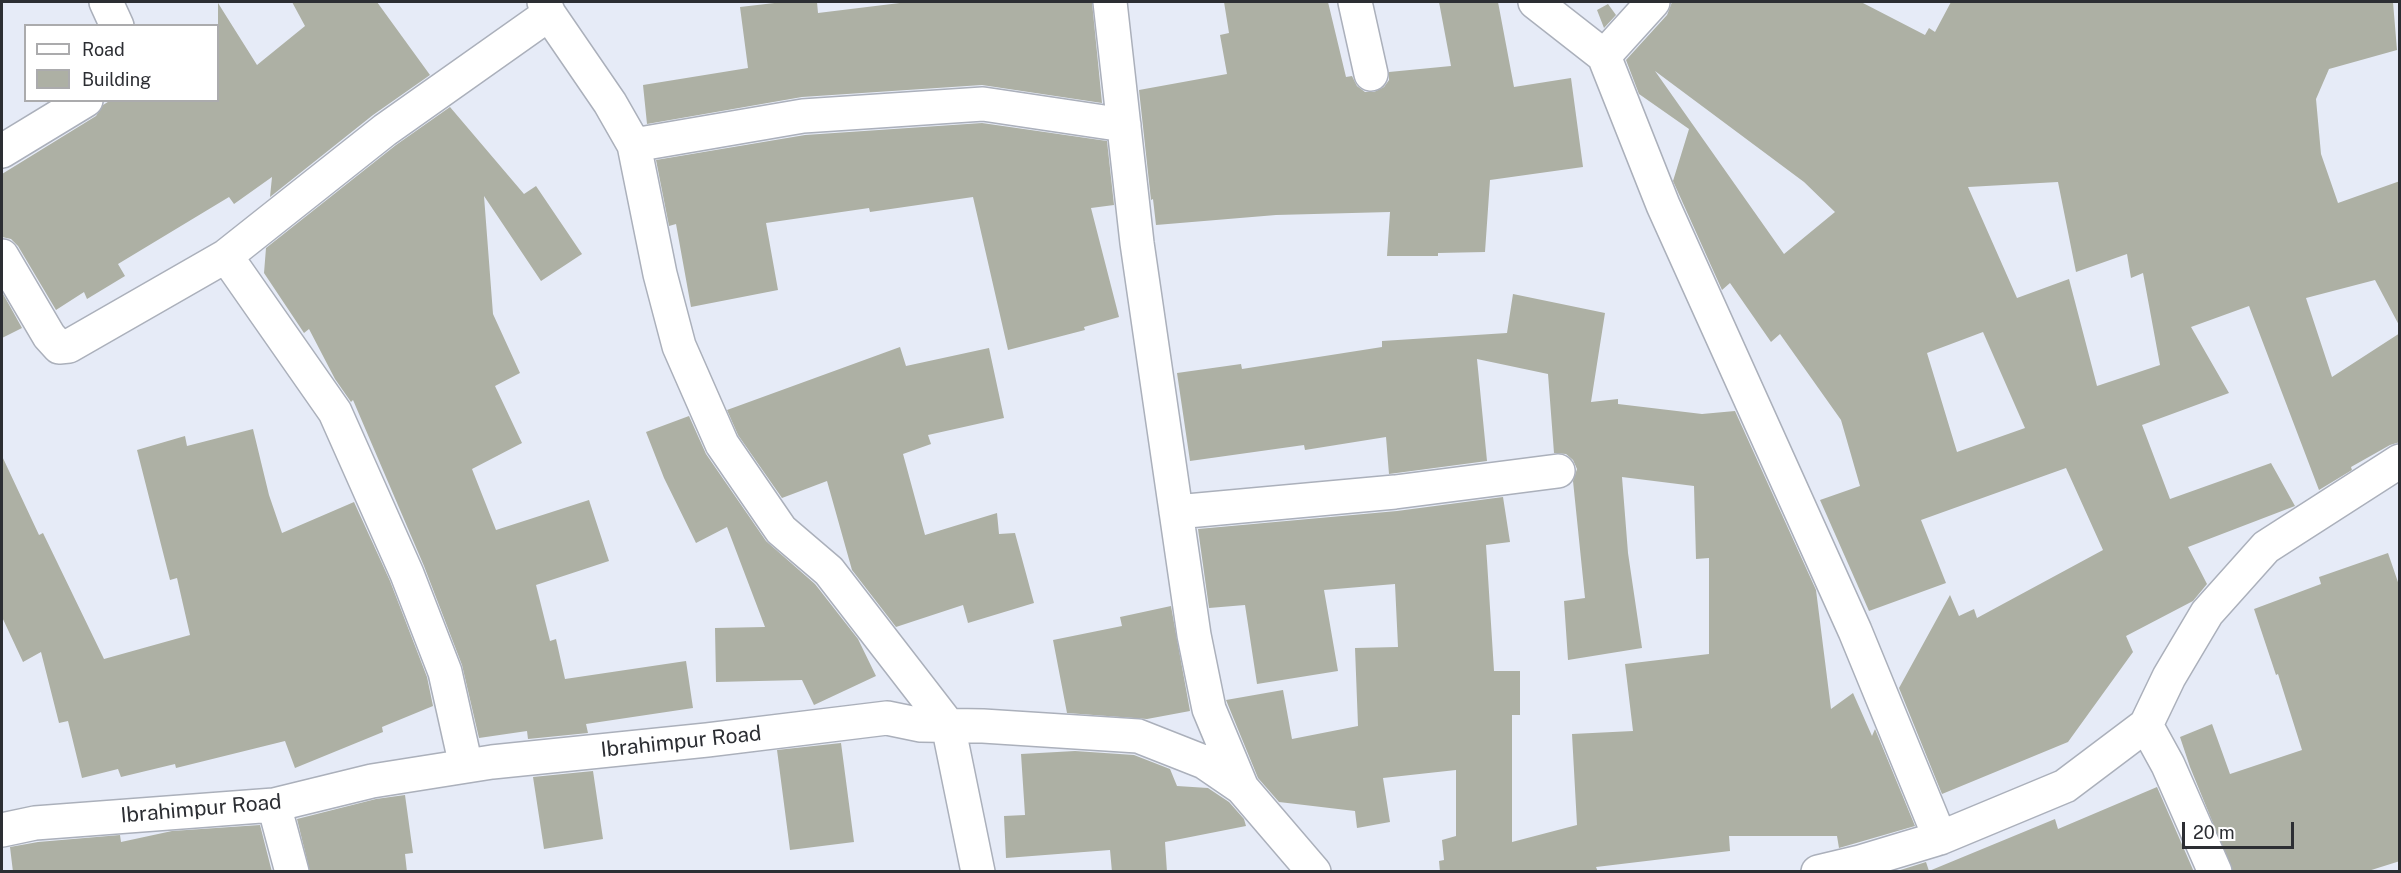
<!DOCTYPE html>
<style>
body{margin:0}
#map{position:relative;width:2401px;height:873px;overflow:hidden;background:#e6ebf7;font-family:"Public Sans",sans-serif}
canvas{display:block}
.frame{position:absolute;inset:0;border:3px solid #2c2e33;pointer-events:none}
.legend{position:absolute;left:24px;top:24px;width:195px;height:78px;box-sizing:border-box;background:#fff;border:2px solid #ababad;margin:0;padding:8px 10px;list-style:none;font-size:18px;color:#2c2e33}
.legend li{display:flex;align-items:center;gap:12px;height:30px}
.legend b{width:30px;border:2px solid #ababad}
.scale{position:absolute;left:2182px;top:822px;width:112px;height:27px;box-sizing:border-box;border:3px solid #2c2e33;border-top:0;padding-left:8px;font-size:18px;line-height:21px;white-space:nowrap;color:#2c2e33;-webkit-text-stroke:4px #fff;paint-order:stroke}
</style>
<div id="map">
<canvas width="2401" height="873"></canvas>
<div class="frame"></div>
<ul class="legend">
<li><b style="height:8px;background:#fff"></b>Road</li>
<li><b style="height:16px;background:#adb0a4"></b>Building</li>
</ul>
<div class="scale">20 m</div>
</div>
<script>
const ctx = document.querySelector('canvas').getContext('2d');
ctx.lineJoin = 'round';
function fillPath(path, color) {
  ctx.fillStyle = color;
  ctx.fill(path, 'evenodd');
}
function trace(path, color, width, dash) {
  ctx.strokeStyle = color;
  ctx.lineWidth = width;
  ctx.lineCap = dash ? 'butt' : 'round';
  ctx.setLineDash(dash || []);
  ctx.stroke(path);
}
function write(font, color, halo, rows, align = 'center') {
  ctx.font = font + ' "Public Sans",sans-serif';
  ctx.lineWidth = 4.5;
  ctx.setLineDash([]);
  ctx.textBaseline = 'middle';
  ctx.strokeStyle = halo;
  ctx.fillStyle = color;
  for (const [text, x, y, turn = 0] of rows) {
    ctx.save();
    ctx.translate(x, y);
    ctx.rotate((+turn || 0) * Math.PI / 180);
    ctx.textAlign = isNaN(turn) ? turn : align;
    if (halo) ctx.strokeText(text, 0, 0);
    ctx.fillText(text, 0, 0);
    ctx.restore();
  }
}
fillPath(new Path2D(`
 M 292,2 L 377,2 L 430,75 L 373,115 L 270,197 L 272,177 L 234,204 L 229,197 L 118,264 L 125,276 L 87,299 L 84,292 L 56,310 L 18,246 L 11,239 L 2,237 L 2,174 L 96,116 L 103,105 L 111,100 L 218,100 L 218,3 L 257,65 L 305,26 Z
 M 783,2 L 817,2 L 818,13 L 908,2 L 1092,2 L 1102,103 L 982,85 L 802,97 L 647,124 L 643,85 L 748,68 L 740,7 Z
 M 1224,2 L 1328,2 L 1346,77 L 1352,76 L 1357,86 L 1365,92 L 1374,92 L 1384,87 L 1389,80 L 1389,72 L 1451,66 L 1439,2 L 1498,2 L 1514,87 L 1571,78 L 1583,167 L 1490,180 L 1485,252 L 1438,253 L 1438,256 L 1387,256 L 1390,212 L 1276,215 L 1156,225 L 1153,199 L 1151,200 L 1139,90 L 1227,74 L 1220,35 L 1229,33 Z
 M 1672,2 L 1861,2 L 1925,35 L 1929,28 L 1935,32 L 1951,2 L 2393,2 L 2397,50 L 2329,69 L 2316,99 L 2321,154 L 2338,203 L 2400,181 L 2400,327 L 2375,280 L 2306,298 L 2332,377 L 2400,333 L 2400,442 L 2390,445 L 2351,467 L 2352,470 L 2319,490 L 2249,306 L 2191,327 L 2229,393 L 2142,425 L 2170,499 L 2271,463 L 2295,506 L 2188,547 L 2207,584 L 2193,601 L 2126,636 L 2133,652 L 2068,742 L 1942,794 L 1899,688 L 1950,595 L 1959,616 L 1974,609 L 1977,618 L 2103,550 L 2066,468 L 1921,520 L 1946,583 L 1869,611 L 1820,500 L 1860,486 L 1841,420 L 1780,334 L 1771,342 L 1730,283 L 1722,290 L 1673,181 L 1689,129 L 1639,94 L 1626,60 L 1667,15 ZM 1655,71 L 1804,182 L 1835,212 L 1784,254 ZM 2058,182 L 2076,272 L 2127,254 L 2131,278 L 2143,273 L 2160,365 L 2097,386 L 2069,279 L 2017,298 L 1968,187 ZM 1983,332 L 2025,428 L 1957,452 L 1927,353 Z
 M 1608,4 L 1616,15 L 1604,28 L 1597,10 Z
 M 450,107 L 524,194 L 536,186 L 582,254 L 541,281 L 484,196 L 493,314 L 520,373 L 495,386 L 522,443 L 472,469 L 496,530 L 589,500 L 609,561 L 536,585 L 550,641 L 556,639 L 565,679 L 686,661 L 693,708 L 586,724 L 588,733 L 528,739 L 527,731 L 479,738 L 462,665 L 424,566 L 353,400 L 351,402 L 335,379 L 309,329 L 304,333 L 264,273 L 266,248 L 396,145 Z
 M 982,123 L 1107,141 L 1114,205 L 1091,208 L 1119,317 L 1084,327 L 1085,330 L 1008,350 L 973,197 L 870,212 L 869,208 L 766,223 L 778,290 L 691,307 L 676,224 L 669,226 L 656,160 L 805,135 Z
 M 2,292 L 22,328 L 2,338 Z
 M 1513,294 L 1605,313 L 1591,402 L 1618,399 L 1618,404 L 1702,414 L 1735,411 L 1816,590 L 1831,709 L 1853,693 L 1872,736 L 1875,729 L 1915,826 L 1839,848 L 1837,836 L 1729,836 L 1730,851 L 1596,867 L 1598,872 L 1440,872 L 1439,861 L 1444,860 L 1442,840 L 1456,836 L 1456,770 L 1383,778 L 1390,822 L 1357,828 L 1355,811 L 1279,802 L 1258,778 L 1226,700 L 1283,690 L 1292,739 L 1358,726 L 1355,648 L 1398,647 L 1395,584 L 1324,590 L 1338,671 L 1257,684 L 1245,605 L 1209,608 L 1198,529 L 1397,511 L 1503,497 L 1510,542 L 1486,545 L 1494,671 L 1520,671 L 1520,715 L 1512,715 L 1512,842 L 1577,825 L 1572,734 L 1633,731 L 1625,664 L 1709,654 L 1709,558 L 1696,559 L 1694,486 L 1622,477 L 1628,553 L 1642,648 L 1568,660 L 1564,601 L 1585,598 L 1573,481 L 1577,469 L 1573,460 L 1566,454 L 1554,453 L 1548,374 L 1477,359 L 1487,461 L 1389,474 L 1386,437 L 1305,450 L 1304,445 L 1190,461 L 1177,373 L 1241,364 L 1242,369 L 1382,347 L 1382,341 L 1507,333 Z
 M 900,347 L 906,366 L 989,348 L 1004,418 L 928,435 L 931,444 L 903,454 L 925,535 L 997,513 L 999,534 L 1015,533 L 1034,603 L 968,623 L 963,605 L 896,627 L 852,570 L 827,481 L 782,498 L 738,435 L 727,410 Z
 M 689,416 L 706,454 L 766,541 L 815,584 L 858,639 L 876,676 L 814,705 L 802,680 L 716,682 L 715,628 L 765,627 L 727,527 L 696,543 L 664,478 L 646,432 Z
 M 253,429 L 269,495 L 282,533 L 354,502 L 390,581 L 427,677 L 433,706 L 382,727 L 383,732 L 295,768 L 285,741 L 176,768 L 175,764 L 121,777 L 118,769 L 82,778 L 68,721 L 59,723 L 41,652 L 23,662 L 2,617 L 2,456 L 39,535 L 43,533 L 104,659 L 190,635 L 177,578 L 170,580 L 137,450 L 185,436 L 187,446 Z
 M 2388,553 L 2400,588 L 2400,861 L 2365,872 L 2233,872 L 2190,767 L 2180,737 L 2212,724 L 2230,774 L 2302,750 L 2278,674 L 2276,675 L 2254,609 L 2321,584 L 2319,577 Z
 M 1171,606 L 1190,711 L 1147,719 L 1067,713 L 1053,640 L 1122,626 L 1120,617 Z
 M 841,743 L 854,842 L 790,850 L 777,750 Z
 M 1075,751 L 1134,755 L 1170,769 L 1177,786 L 1208,788 L 1229,802 L 1244,819 L 1246,826 L 1165,842 L 1167,872 L 1112,872 L 1110,850 L 1006,858 L 1004,816 L 1025,815 L 1021,754 Z
 M 593,771 L 603,839 L 544,849 L 533,777 Z
 M 2157,787 L 2194,872 L 1894,872 L 1926,862 L 1929,871 L 2055,819 L 2058,829 Z
 M 405,795 L 413,853 L 405,854 L 407,872 L 310,872 L 297,819 L 376,799 Z
 M 260,825 L 272,872 L 13,872 L 10,847 L 38,842 L 120,835 L 121,842 L 172,831 Z`), '#adb0a4');
const minor = new Path2D(`
 M 106,2 L 117,26
 M 544,2 L 549,14 L 610,103 L 634,145 L 660,274 L 679,346 L 722,444 L 781,530 L 829,571 L 948,725 L 978,872
 M 1110,2 L 1137,243 L 1194,635 L 1209,709 L 1242,788
 M 1355,2 L 1371,74
 M 1535,2 L 1604,56 L 1663,205 L 1855,631 L 1940,838
 M 1604,56 L 1653,2
 M 634,145 L 803,116 L 983,104 L 1124,125
 M 2,151 L 86,100
 M 2,256 L 49,336 L 59,347 L 69,346 L 226,256 L 385,130 L 549,14
 M 226,256 L 335,412 L 407,574 L 445,672 L 466,766
 M 1176,512 L 1395,492 L 1558,471
 M 2146,725 L 2168,765 L 2215,872
 M 274,805 L 292,872
 M 2,830 L 35,823 L 274,805 L 372,781 L 492,762 L 707,740 L 887,718 L 921,725 L 983,726 L 1138,736 L 1204,762 L 1242,788 L 1314,872
 M 1818,872 L 1860,862 L 1940,838 L 2065,786 L 2146,725 L 2169,677 L 2207,613 L 2266,547 L 2400,461`);
trace(minor, '#abb0bb', 36);
trace(minor, '#fff', 33);
write('21px', '#2c2e33', '#fff', [
 ["Ibrahimpur Road",681,742,-6],
 ["Ibrahimpur Road",201,809,-5]
]);
</script>
